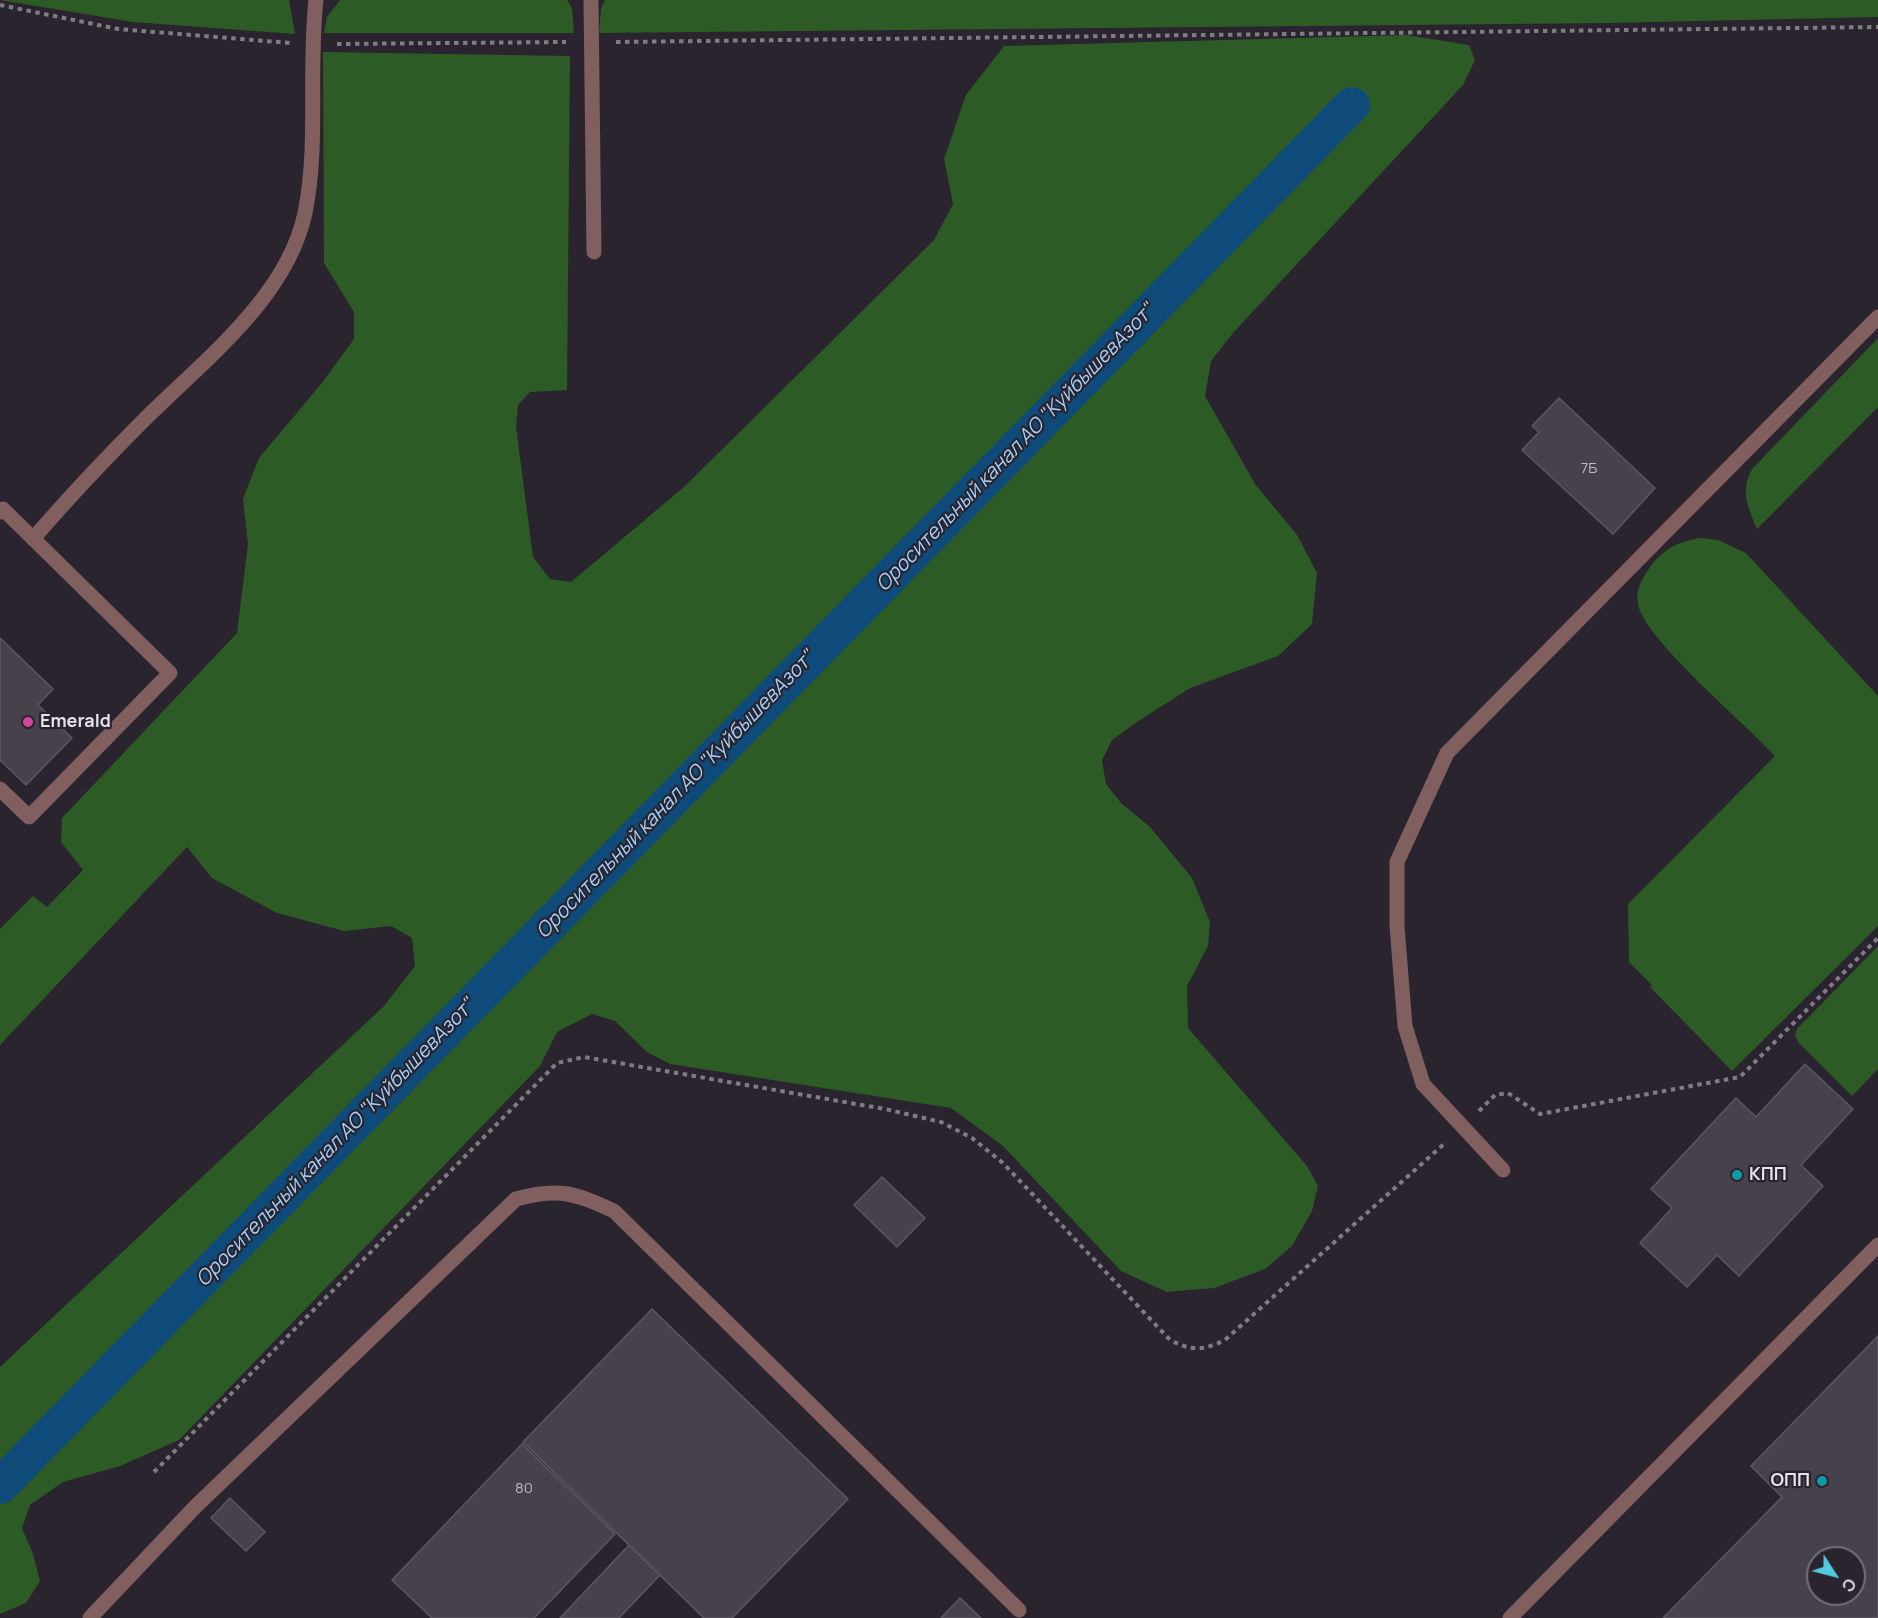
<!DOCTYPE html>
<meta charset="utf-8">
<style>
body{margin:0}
#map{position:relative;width:1878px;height:1618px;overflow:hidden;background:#29242e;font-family:Manrope,sans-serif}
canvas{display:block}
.north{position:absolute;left:1806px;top:1546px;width:60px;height:60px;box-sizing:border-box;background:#29242e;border:2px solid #747079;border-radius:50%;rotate:126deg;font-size:16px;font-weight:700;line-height:24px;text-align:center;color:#e5e2e9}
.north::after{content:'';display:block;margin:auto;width:21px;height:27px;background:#54cade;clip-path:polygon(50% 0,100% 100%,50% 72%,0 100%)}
</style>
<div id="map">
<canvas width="1878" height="1618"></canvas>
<div class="north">С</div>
</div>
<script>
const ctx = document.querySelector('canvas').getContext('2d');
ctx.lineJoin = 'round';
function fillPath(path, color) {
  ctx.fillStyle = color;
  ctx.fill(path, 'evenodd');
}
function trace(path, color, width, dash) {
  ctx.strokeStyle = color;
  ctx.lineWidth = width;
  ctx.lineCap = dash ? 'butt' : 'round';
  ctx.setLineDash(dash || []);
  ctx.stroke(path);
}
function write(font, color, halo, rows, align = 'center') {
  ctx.font = font + ' Manrope,sans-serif';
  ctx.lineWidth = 4.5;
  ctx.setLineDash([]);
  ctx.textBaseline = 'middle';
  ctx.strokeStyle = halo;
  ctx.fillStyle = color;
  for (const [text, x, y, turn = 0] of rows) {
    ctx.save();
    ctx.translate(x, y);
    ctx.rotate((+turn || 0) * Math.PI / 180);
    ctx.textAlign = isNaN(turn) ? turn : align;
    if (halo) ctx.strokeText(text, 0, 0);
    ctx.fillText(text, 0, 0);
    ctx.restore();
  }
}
fillPath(new Path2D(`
 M 0,0 L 289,0 L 295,34 L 133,22 Z
 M 340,0 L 567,0 L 572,8 L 574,33 L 324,33 L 327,17 Z
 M 605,0 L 1878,0 L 1878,17 L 1607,23 L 599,33 L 601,9 Z
 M 1407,35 L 1469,45 L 1475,60 L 1463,85 L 1233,333 L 1211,361 L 1205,396 L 1255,484 L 1297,535 L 1317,573 L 1312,624 L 1278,656 L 1190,688 L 1137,722 L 1112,740 L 1102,760 L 1106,784 L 1121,803 L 1150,827 L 1192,878 L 1210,922 L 1208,946 L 1187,986 L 1188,1028 L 1307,1166 L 1318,1186 L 1312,1211 L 1292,1246 L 1265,1269 L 1214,1288 L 1167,1292 L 1121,1271 L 1003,1146 L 951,1108 L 670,1064 L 647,1052 L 615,1021 L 592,1014 L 557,1032 L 540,1066 L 179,1440 L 120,1466 L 63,1482 L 30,1505 L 22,1528 L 33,1554 L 40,1581 L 26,1603 L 0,1614 L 0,1367 L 384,1006 L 415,966 L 412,938 L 391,926 L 344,931 L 277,913 L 212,878 L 187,847 L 0,1045 L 0,929 L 33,896 L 47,907 L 83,870 L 61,842 L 62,818 L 237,633 L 248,544 L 243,499 L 259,458 L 322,383 L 354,339 L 354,312 L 324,263 L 323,52 L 570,56 L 567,390 L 530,392 L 518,405 L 516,427 L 533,557 L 550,579 L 571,582 L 684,487 L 934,240 L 953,204 L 944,159 L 966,95 L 1004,46 Z
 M 1878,338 L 1878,407 L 1757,529 C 1748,507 1740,491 1752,469 Z
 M 1701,538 L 1718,540 L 1746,553 L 1878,696 L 1878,926 L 1732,1071 L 1650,987 L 1652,985 L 1629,962 L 1628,904 L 1775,756 C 1747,725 1643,638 1638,604 C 1635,589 1643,577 1651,566 C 1664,548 1680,541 1701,538 Z
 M 1878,946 L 1878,1069 L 1852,1096 L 1799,1043 L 1795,1035 L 1797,1029 Z`), '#2d5b26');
trace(new Path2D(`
 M 0,1486 L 1352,105`), '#0f4b7a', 36);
const building = new Path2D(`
 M 1559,398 L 1655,488 L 1613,534 L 1522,450 L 1539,432 L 1532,426 Z
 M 0,638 L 53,689 L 38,705 L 72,738 L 26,785 L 0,760 Z
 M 1805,1064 L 1853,1109 L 1801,1165 L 1823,1186 L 1739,1276 L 1717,1255 L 1687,1287 L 1640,1243 L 1672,1208 L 1651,1189 L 1736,1098 L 1756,1117 Z
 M 882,1177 L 925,1218 L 897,1247 L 854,1205 Z
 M 652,1309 L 848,1499 L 732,1618 L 704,1618 L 523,1442 Z
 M 1878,1336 L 1878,1618 L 1663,1618 L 1782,1497 L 1751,1466 ZM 1818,1558 L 1854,1558 L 1854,1594 L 1818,1594 Z
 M 522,1444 L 615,1534 L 534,1618 L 432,1618 L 392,1580 Z
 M 230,1498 L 265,1532 L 246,1551 L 211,1518 Z
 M 629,1545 L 660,1575 L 619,1618 L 560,1618 Z
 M 960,1598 L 981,1618 L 941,1618 Z`);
fillPath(building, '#47414c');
trace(building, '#5d5762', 1.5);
trace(new Path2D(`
 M 0,5 L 118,29 L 290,43
 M 616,42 L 1878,27
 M 337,44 L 566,42
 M 1479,1111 L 1495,1095 L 1508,1093 L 1540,1114 L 1740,1077 L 1878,938
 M 154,1472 L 557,1063 L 584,1057 L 885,1109 L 941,1122 L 972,1138 L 1003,1163 L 1170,1340 C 1192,1351 1202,1351 1225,1340 L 1445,1143`), '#807c85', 4, [4.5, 4.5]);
trace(new Path2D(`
 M 591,0 L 594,252
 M 0,512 L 3,509 L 170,673 L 29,817 L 0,789
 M 33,539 C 69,497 106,458 145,419 C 203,361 287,298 305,213 C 319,144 308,71 316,0
 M 1503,1170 L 1423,1084 L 1405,1026 L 1397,926 L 1397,862 L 1447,753 L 1878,317
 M 90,1618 L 195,1507 L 516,1199 C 559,1187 574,1193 614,1211 L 1019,1610
 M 1510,1618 L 1878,1245`), '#805f5e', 15);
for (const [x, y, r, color] of [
 [28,722,6,"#d1479c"],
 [1737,1175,6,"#0f9aa8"],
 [1822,1481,6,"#0f9aa8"]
]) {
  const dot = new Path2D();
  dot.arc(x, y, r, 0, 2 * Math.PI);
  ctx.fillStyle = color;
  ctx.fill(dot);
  trace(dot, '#29242e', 2);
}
write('15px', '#bebac2', null, [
 ["7Б",1589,469],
 ["80",524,1489]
]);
write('bold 18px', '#e5e2e9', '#29242e', [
 ["Emerald",40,722],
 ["КПП",1749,1175],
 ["ОПП",1810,1481,"right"]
], 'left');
write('italic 20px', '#a4d1fc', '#29242e', [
 ["Оросительный канал АО \"КуйбышевАзот\"",1016,448,-46],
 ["Оросительный канал АО \"КуйбышевАзот\"",676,795,-46],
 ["Оросительный канал АО \"КуйбышевАзот\"",336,1143,-46]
]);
</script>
